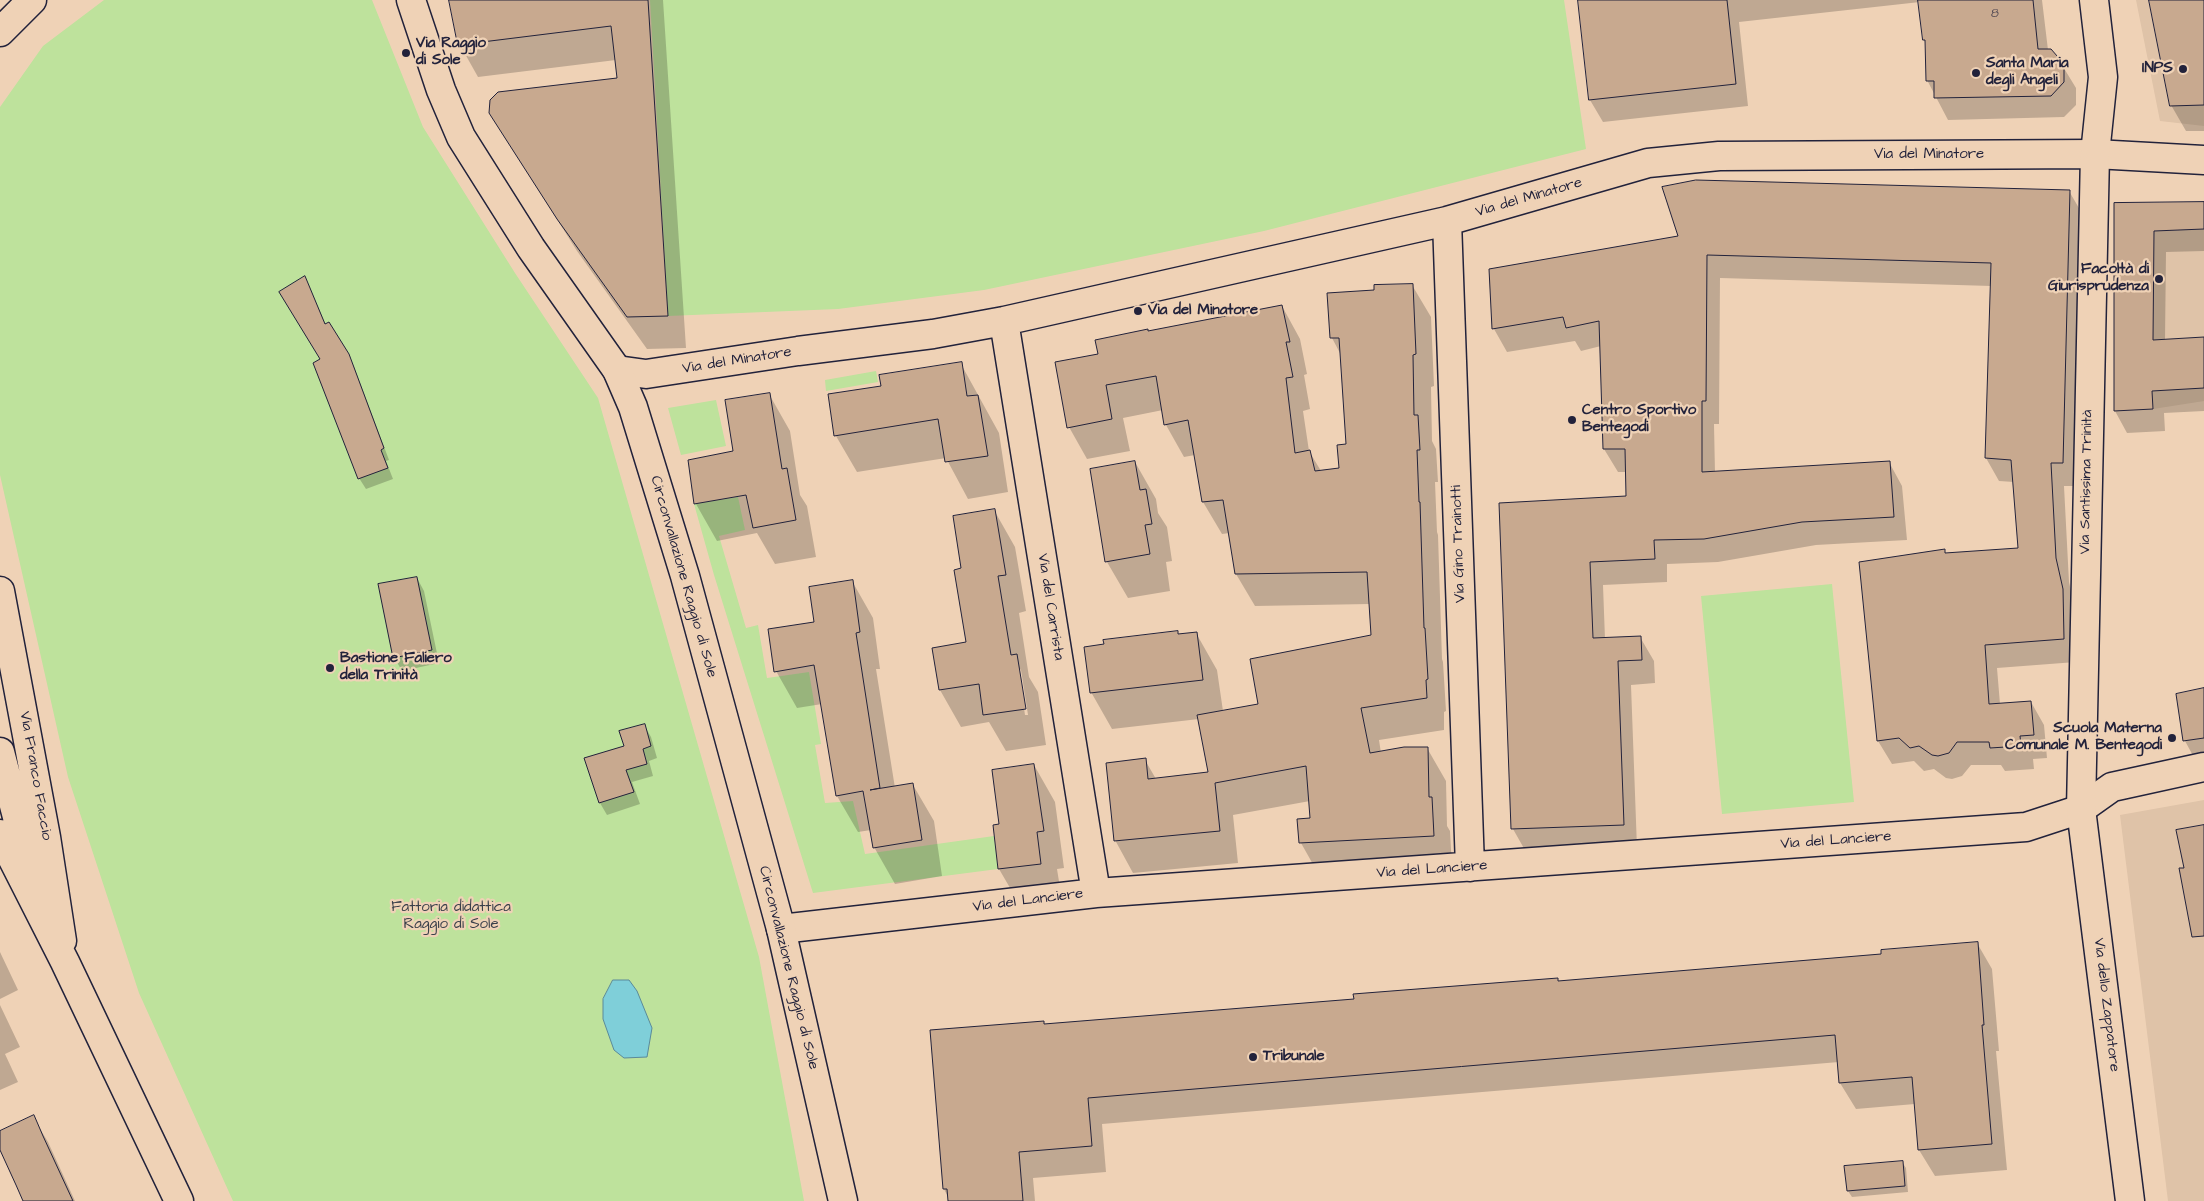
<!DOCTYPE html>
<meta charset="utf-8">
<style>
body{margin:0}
canvas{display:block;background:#efd2b6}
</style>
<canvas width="2204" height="1201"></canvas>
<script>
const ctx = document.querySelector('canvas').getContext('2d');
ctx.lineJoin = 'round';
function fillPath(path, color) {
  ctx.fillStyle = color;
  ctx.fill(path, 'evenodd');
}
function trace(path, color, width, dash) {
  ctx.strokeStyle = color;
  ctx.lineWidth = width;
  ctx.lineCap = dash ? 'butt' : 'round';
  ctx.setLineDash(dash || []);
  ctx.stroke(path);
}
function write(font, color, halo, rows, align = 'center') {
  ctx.font = font + ' "Architects Daughter",sans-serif';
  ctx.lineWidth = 4.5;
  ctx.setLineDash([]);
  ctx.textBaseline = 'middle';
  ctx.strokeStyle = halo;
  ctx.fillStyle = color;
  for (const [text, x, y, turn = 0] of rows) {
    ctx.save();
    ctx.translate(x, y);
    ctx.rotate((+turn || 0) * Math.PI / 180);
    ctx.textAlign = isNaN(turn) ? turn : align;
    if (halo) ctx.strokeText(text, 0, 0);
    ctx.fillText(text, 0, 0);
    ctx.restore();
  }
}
fillPath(new Path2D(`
 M 2136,0 L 2204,0 L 2204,126 L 2160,121 Z
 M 2204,202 L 2204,401 L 2153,409 L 2114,411 L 2114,203 Z
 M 2204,800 L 2204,1201 L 2168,1201 L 2120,815 Z`), '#dfc3a8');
fillPath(new Path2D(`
 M 104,0 L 372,0 L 423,127 L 515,273 L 598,398 L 759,957 L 804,1201 L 233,1201 L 139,993 L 68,777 L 0,475 L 0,107 L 43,46 Z
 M 650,0 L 1564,0 L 1586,149 L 1264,231 L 984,290 L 838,309 L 668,316 Z
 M 876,371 L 878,382 L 826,391 L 825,380 Z
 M 716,400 L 726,446 L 681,455 L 668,408 Z
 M 738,497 L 745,530 L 719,536 L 746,628 L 758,625 L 767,678 L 809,672 L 821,744 L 815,745 L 825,803 L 853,801 L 865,854 L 994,836 L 998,869 L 813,893 L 714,575 L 694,504 Z
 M 1832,584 L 1854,802 L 1722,814 L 1701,596 Z`), '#bee29c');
const water = new Path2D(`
 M 613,980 L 629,980 L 637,991 L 652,1028 L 647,1057 L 624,1058 L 614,1050 L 603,1019 L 603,999 Z`);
fillPath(water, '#7fcfd9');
trace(water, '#5a8a9a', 1);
fillPath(new Path2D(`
 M 450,0 L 663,0 L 686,348 L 647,349 L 577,251 L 490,113 L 618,79 L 616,60 L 478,77 L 460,45 Z
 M 1579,0 L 2042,0 L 2048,50 L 2062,65 L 2076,88 L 2076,105 L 2064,117 L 1948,120 L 1927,80 L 1926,44 L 1924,40 L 1920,2 L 1739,22 L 1748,106 L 1603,122 L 1590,100 Z
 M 2150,0 L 2204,0 L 2204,131 L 2186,131 L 2171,105 Z
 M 2069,191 L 2083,215 L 2076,486 L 2064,486 L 2069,582 L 2076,614 L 2076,662 L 1997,668 L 2000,704 L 2031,702 L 2044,725 L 2047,758 L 2033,759 L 2034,769 L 2005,771 L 2001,765 L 1971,765 L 1962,776 L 1952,779 L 1946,778 L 1934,769 L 1924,771 L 1914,761 L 1892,764 L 1878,741 L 1944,550 L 1947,555 L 2019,549 L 2014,482 L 1999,481 L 1986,458 L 1991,286 L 1720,278 L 1719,424 L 1714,424 L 1715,473 L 1889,462 L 1902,486 L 1907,540 L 1816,545 L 1718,562 L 1667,564 L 1667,582 L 1603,585 L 1605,639 L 1640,637 L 1654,661 L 1655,683 L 1631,685 L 1637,848 L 1526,852 L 1513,829 L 1500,504 L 1627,498 L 1627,472 L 1618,472 L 1604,449 L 1601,346 L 1581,351 L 1575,341 L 1507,352 L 1494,329 L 1491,270 Z
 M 2204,203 L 2204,251 L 2166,252 L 2165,340 L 2204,339 L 2204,411 L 2164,413 L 2165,431 L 2127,433 L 2115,411 L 2115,204 Z
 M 305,278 L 326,325 L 329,324 L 354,367 L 389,460 L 386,461 L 393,479 L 366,489 L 359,478 L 321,360 Z
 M 1412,285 L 1431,317 L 1434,386 L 1431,387 L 1432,441 L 1436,449 L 1438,482 L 1435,482 L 1437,532 L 1438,535 L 1442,659 L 1443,662 L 1446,711 L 1444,712 L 1444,730 L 1379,740 L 1381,753 L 1427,748 L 1446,781 L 1447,826 L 1450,831 L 1452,868 L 1319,875 L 1301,843 L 1311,819 L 1310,801 L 1233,815 L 1238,863 L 1133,873 L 1115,840 L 1145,760 L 1156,779 L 1209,773 L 1199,719 L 1112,729 L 1091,692 L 1177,632 L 1179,635 L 1196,633 L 1217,670 L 1223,711 L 1260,705 L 1372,636 L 1370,604 L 1255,606 L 1236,574 L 1230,533 L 1222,534 L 1203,502 L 1195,455 L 1184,457 L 1166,425 L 1163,410 L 1123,418 L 1130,451 L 1087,459 L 1069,427 L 1099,355 L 1148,333 L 1282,306 L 1300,339 L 1307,374 L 1304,375 L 1310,409 L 1303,411 L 1309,451 L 1321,471 L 1340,469 L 1347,445 L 1341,355 L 1332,338 L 1329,294 L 1375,291 Z
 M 961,364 L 999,433 L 1008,492 L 968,499 L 946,458 L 857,472 L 836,436 L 882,387 Z
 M 769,394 L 790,431 L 800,495 L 807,506 L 816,557 L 775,564 L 757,533 L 717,541 L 696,504 L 689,461 L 734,452 Z
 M 1135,462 L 1156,499 L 1158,513 L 1167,527 L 1172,561 L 1166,562 L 1170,591 L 1128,598 L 1107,562 L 1091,470 Z
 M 994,510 L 1015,547 L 1026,611 L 1019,613 L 1029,677 L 1038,692 L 1046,745 L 1006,751 L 989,722 L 961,727 L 940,690 L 933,649 L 967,643 L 963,569 ZM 1018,667 L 1021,670 L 1028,715 L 1025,715 Z
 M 417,578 L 424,591 L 439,663 L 402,671 L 394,657 Z
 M 852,581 L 873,618 L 880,669 L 876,669 L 895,788 L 913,785 L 934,821 L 942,876 L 895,884 L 874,847 L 871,830 L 858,832 L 837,796 L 822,704 L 797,708 L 776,671 Z
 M 2204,690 L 2204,762 L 2197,763 L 2185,741 L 2177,695 Z
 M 644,725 L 651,737 L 657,758 L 649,761 L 653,776 L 632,782 L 640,804 L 607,815 L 600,803 L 586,759 L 625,747 Z
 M 1034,765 L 1055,802 L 1064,868 L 1057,869 L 1062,900 L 1020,905 L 999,869 L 1001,825 Z
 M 1977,943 L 1992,969 L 1999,1051 L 1996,1051 L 2007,1170 L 1935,1176 L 1919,1150 L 1915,1104 L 1856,1109 L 1840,1083 L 1839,1062 L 1102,1124 L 1106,1172 L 1033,1178 L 1035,1201 L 950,1201 L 944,1189 L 1043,1022 L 1045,1025 L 1355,1000 L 1557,979 L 1559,982 L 1883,955 Z
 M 0,952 L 18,990 L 0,999 Z
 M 0,1005 L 20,1047 L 5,1054 L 18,1082 L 0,1090 Z
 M 33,1117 L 48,1142 L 75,1201 L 24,1201 L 0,1148 L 0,1132 Z
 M 1902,1162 L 1906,1168 L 1908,1192 L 1852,1197 L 1848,1191 Z`), '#0003');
const building = new Path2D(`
 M 449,0 L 648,0 L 668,316 L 627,317 L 557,219 L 489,113 L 490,100 L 498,92 L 617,78 L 611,26 L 458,45 Z
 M 1578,0 L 1727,0 L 1736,84 L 1589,100 Z
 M 1918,0 L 2033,0 L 2038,49 L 2051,49 L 2064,64 L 2064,82 L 2051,96 L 1934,98 L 1934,81 L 1926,81 L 1925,40 L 1923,40 Z
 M 2149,0 L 2204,0 L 2204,105 L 2170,106 Z
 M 1696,180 L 2070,190 L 2063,463 L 2051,463 L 2056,558 L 2063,589 L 2064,639 L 1985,645 L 1989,704 L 2031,701 L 2034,735 L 2020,736 L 2021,746 L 1990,748 L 1989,742 L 1957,742 L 1949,753 L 1938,756 L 1932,755 L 1919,746 L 1910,748 L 1899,738 L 1877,741 L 1859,562 L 1945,549 L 1945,553 L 2018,548 L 2011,460 L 1985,458 L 1991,263 L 1707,255 L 1706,401 L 1702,401 L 1702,472 L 1890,461 L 1894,517 L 1802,522 L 1704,539 L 1654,540 L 1655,559 L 1590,562 L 1593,638 L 1641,636 L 1642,660 L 1618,661 L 1624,825 L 1511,829 L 1499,503 L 1626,496 L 1625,449 L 1603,449 L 1599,321 L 1566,328 L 1563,317 L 1492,329 L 1489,269 L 1678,236 L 1662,187 Z
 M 2204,202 L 2204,229 L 2154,231 L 2153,340 L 2204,337 L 2204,388 L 2152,391 L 2153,409 L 2114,411 L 2114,203 Z
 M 305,276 L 325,324 L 329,322 L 349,354 L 384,448 L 381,450 L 388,468 L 358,479 L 313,363 L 320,359 L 279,292 Z
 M 1413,284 L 1416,354 L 1413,355 L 1414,415 L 1418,415 L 1420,450 L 1417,450 L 1419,502 L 1420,502 L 1424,628 L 1425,628 L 1428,679 L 1426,680 L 1427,698 L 1361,708 L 1370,753 L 1404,747 L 1428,747 L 1429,797 L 1432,797 L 1434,836 L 1299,843 L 1297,819 L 1310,818 L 1306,766 L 1215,783 L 1220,831 L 1114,841 L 1106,763 L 1146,758 L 1148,779 L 1208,772 L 1197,715 L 1258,704 L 1250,659 L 1371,635 L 1367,572 L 1235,574 L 1223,500 L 1202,502 L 1188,420 L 1164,425 L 1156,376 L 1106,385 L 1112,419 L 1067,428 L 1055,362 L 1098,354 L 1095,340 L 1148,329 L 1148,331 L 1282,305 L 1290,342 L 1286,342 L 1293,377 L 1286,378 L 1295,453 L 1310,450 L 1315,471 L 1339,468 L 1337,445 L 1346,444 L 1339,338 L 1330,338 L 1327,293 L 1374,290 L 1374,285 Z
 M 962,362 L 967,396 L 978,395 L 988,456 L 945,462 L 938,419 L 834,436 L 828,394 L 881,386 L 879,375 Z
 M 770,393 L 782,469 L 787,468 L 796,520 L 753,528 L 746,495 L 694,504 L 688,460 L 733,451 L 725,400 Z
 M 1135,461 L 1140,490 L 1146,489 L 1152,524 L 1145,525 L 1150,554 L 1105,562 L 1090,469 Z
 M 995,509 L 1006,575 L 998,576 L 1011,655 L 1017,654 L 1026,709 L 983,715 L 979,684 L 939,690 L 932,648 L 966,642 L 954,570 L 961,568 L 953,516 Z
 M 417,577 L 432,650 L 393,658 L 378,584 Z
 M 853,580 L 860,632 L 856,633 L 880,788 L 870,790 L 913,783 L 922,840 L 873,848 L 863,791 L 836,796 L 814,665 L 774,672 L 768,629 L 814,622 L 809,587 Z
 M 1178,631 L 1178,634 L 1197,632 L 1203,680 L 1090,693 L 1084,647 L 1104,644 L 1103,640 Z
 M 2204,688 L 2204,738 L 2183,741 L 2176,694 Z
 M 645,724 L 651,746 L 643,749 L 647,764 L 626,770 L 634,792 L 599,803 L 584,758 L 624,746 L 619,731 Z
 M 1034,764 L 1044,831 L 1037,832 L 1041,864 L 998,869 L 993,825 L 999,824 L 992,770 Z
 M 2204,825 L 2204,936 L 2192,937 L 2179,868 L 2184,868 L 2176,830 Z
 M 1978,942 L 1984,1025 L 1982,1025 L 1992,1144 L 1918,1150 L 1912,1077 L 1839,1083 L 1835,1035 L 1088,1098 L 1092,1146 L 1019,1152 L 1023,1201 L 948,1201 L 947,1189 L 943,1189 L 930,1030 L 1044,1021 L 1044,1024 L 1354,999 L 1353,994 L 1558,978 L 1558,981 L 1881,954 L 1881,950 Z
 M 34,1115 L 43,1136 L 73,1201 L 23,1201 L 16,1185 L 0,1150 L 0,1131 Z
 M 1903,1161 L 1905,1186 L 1847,1191 L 1844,1166 Z`);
fillPath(building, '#c8a98f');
trace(building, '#22223b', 1);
const minor = new Path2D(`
 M 1447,221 L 1470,867
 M 1004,321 L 1096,893
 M 617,370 L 646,374 L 798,351 L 933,334 L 1004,321 L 1447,221 L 1648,163 L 1719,156 L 2095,154 L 2204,160
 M 781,929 L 1096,893 L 2026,827 L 2081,809 L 2112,787 L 2204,767`);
const tertiary = new Path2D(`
 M 411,0 L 441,90 L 461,137 L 531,248 L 617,370 L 633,407 L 685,576 L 781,929 L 843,1201
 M 2094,0 L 2103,77 L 2095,154 L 2081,809 L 2130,1201
 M 0,32 L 32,0`);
const primary = new Path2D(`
 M 0,591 L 46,837 L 62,941
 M 0,752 L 22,836 L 34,871
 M 0,834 L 65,962 L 179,1201`);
trace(minor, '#22223b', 31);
trace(tertiary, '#22223b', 31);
trace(primary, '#22223b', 31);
trace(minor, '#efd2b6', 28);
trace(tertiary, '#efd2b6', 28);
trace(primary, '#efd2b6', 28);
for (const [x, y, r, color] of [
 [406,53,5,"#22223b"],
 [2183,69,5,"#22223b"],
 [1976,73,5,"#22223b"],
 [2159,279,5,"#22223b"],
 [1138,311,5,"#22223b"],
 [1572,420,5,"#22223b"],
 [330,668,5,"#22223b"],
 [2172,738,5,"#22223b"],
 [1253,1057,5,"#22223b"]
]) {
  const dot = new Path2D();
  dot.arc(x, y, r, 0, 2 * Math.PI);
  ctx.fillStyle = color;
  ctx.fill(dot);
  trace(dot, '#efd2b6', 2);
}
write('12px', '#4c4450', null, [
 ["8",1995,14]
]);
write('bold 15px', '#22223b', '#efd2b6', [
 ["Via Raggio",416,44],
 ["di Sole",416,61],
 ["Santa Maria",1986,64],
 ["degli Angeli",1986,81],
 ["INPS",2173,69,"right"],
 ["Facoltà di",2149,270,"right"],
 ["Giurisprudenza",2149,287,"right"],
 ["Via del Minatore",1148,311],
 ["Centro Sportivo",1582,411],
 ["Bentegodi",1582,428],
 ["Bastione Faliero",340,659],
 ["della Trinità",340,676],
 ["Scuola Materna",2162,729,"right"],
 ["Comunale M. Bentegodi",2162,746,"right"],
 ["Tribunale",1263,1057]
], 'left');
write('15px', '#22223b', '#efd2b6', [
 ["Via del Minatore",1929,155],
 ["Via del Minatore",1529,198,-16],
 ["Via del Minatore",737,361,-9],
 ["Via Santissima Trinità",2087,482,-89],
 ["Via Gino Trainotti",1459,544,-92],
 ["Circonvallazione Raggio di Sole",683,577,74],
 ["Via del Carrista",1050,607,81],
 ["Via Franco Faccio",35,776,80],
 ["Via del Lanciere",1836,841,-4],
 ["Via del Lanciere",1432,870,-4],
 ["Via del Lanciere",1028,901,-7],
 ["Circonvallazione Raggio di Sole",788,968,76],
 ["Via dello Zappatore",2106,1005,83]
]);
write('15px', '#393f4a', '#efd2b6', [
 ["Fattoria didattica",451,908],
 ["Raggio di Sole",451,925]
]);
</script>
